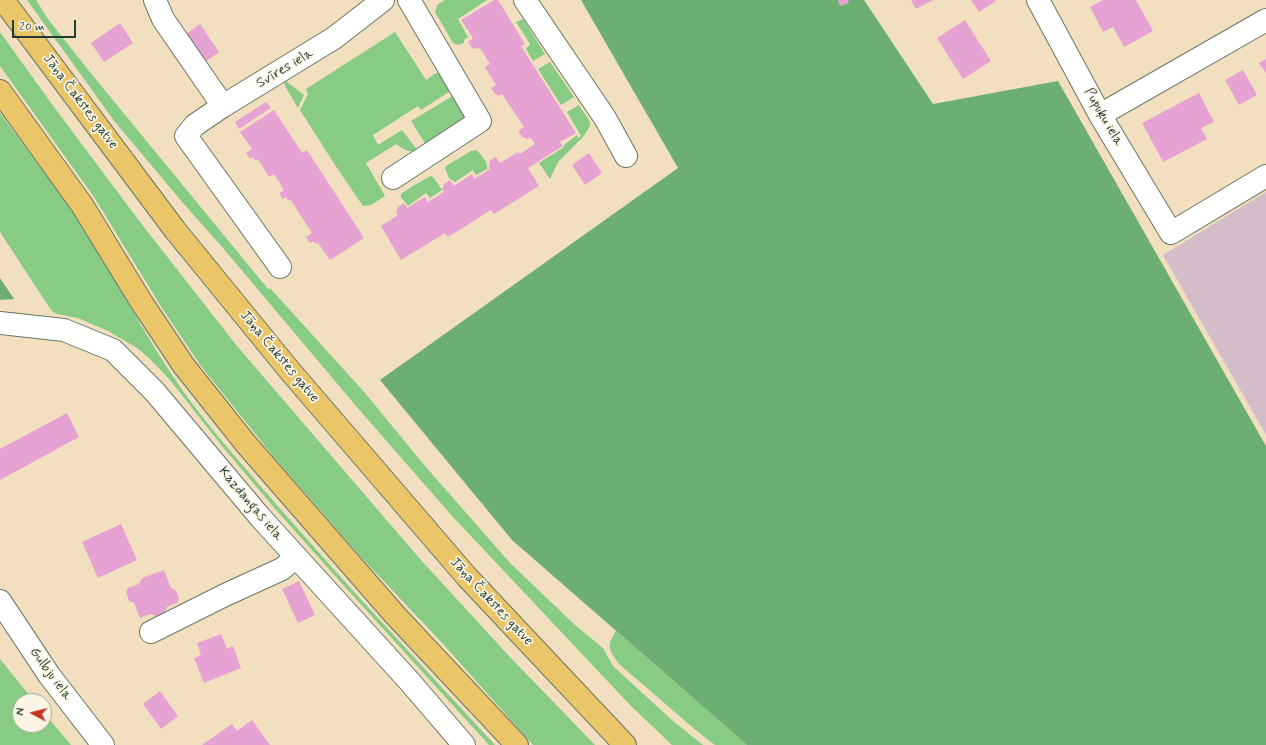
<!DOCTYPE html>
<meta charset="utf-8">
<style>
body{margin:0}
#map{position:relative;width:1266px;height:745px;overflow:hidden;background:#f1dfbf;font-family:Mynerve,sans-serif}
canvas{display:block}
.north{position:absolute;left:12px;top:693px;width:40px;height:40px;box-sizing:border-box;background:#fcf5e5;border:1px solid #a4ab9e;border-radius:50%;rotate:277deg;font-size:11px;font-weight:700;line-height:16px;text-align:center;color:#1f3d34}
.north::after{content:'';display:block;margin:auto;width:14px;height:18px;background:#c8321e;clip-path:polygon(50% 0,100% 100%,50% 72%,0 100%)}
.scale{position:absolute;left:12px;top:20px;width:64px;height:18px;box-sizing:border-box;border:2px solid #1f3d34;border-top:0;padding-left:5px;font-size:12px;line-height:14px;white-space:nowrap;color:#1f3d34;-webkit-text-stroke:3px #fcf5e5;paint-order:stroke}
</style>
<div id="map">
<canvas width="1266" height="745"></canvas>
<div class="north">N</div>
<div class="scale">20 m</div>
</div>
<script>
const ctx = document.querySelector('canvas').getContext('2d');
ctx.lineJoin = 'round';
function fillPath(path, color) {
  ctx.fillStyle = color;
  ctx.fill(path, 'evenodd');
}
function trace(path, color, width, dash) {
  ctx.strokeStyle = color;
  ctx.lineWidth = width;
  ctx.lineCap = dash ? 'butt' : 'round';
  ctx.setLineDash(dash || []);
  ctx.stroke(path);
}
function write(font, color, halo, rows, align = 'center') {
  ctx.font = font + ' Mynerve,sans-serif';
  ctx.lineWidth = 3.5;
  ctx.setLineDash([]);
  ctx.textBaseline = 'middle';
  ctx.strokeStyle = halo;
  ctx.fillStyle = color;
  for (const [text, x, y, turn = 0] of rows) {
    ctx.save();
    ctx.translate(x, y);
    ctx.rotate((+turn || 0) * Math.PI / 180);
    ctx.textAlign = isNaN(turn) ? turn : align;
    if (halo) ctx.strokeText(text, 0, 0);
    ctx.fillText(text, 0, 0);
    ctx.restore();
  }
}
fillPath(new Path2D(`
 M 1266,192 L 1266,435 L 1163,255 Z`), '#d2bdc8');
fillPath(new Path2D(`
 M 27,0 L 36,0 L 48,19 L 89,71 L 268,289 L 270,288 L 365,393 L 425,466 L 510,563 L 575,625 L 603,648 L 613,666 L 673,721 L 703,745 L 672,745 L 631,706 L 453,517 L 356,406 L 223,248 L 183,203 L 115,122 Z
 M 445,0 L 487,0 L 458,19 L 468,37 L 464,40 L 464,43 L 458,45 L 453,43 L 435,12 L 437,5 Z
 M 523,19 L 545,54 L 533,61 L 526,49 L 530,44 L 516,22 Z
 M 0,32 L 54,107 L 140,222 L 237,346 L 420,559 L 508,655 L 595,745 L 533,745 L 445,646 L 361,557 L 273,456 L 201,366 L 162,308 L 94,197 L 0,66 Z
 M 395,32 L 426,80 L 436,73 L 443,73 L 452,90 L 421,110 L 418,106 L 373,135 L 378,145 L 402,130 L 418,151 C 409,153 403,149 396,144 L 366,163 L 385,196 L 371,205 L 363,206 L 335,165 L 300,110 L 308,94 L 306,89 Z
 M 550,62 L 574,97 L 561,105 L 538,69 Z
 M 286,81 L 304,95 L 298,108 L 286,88 L 284,83 Z
 M 456,94 L 469,117 L 428,148 L 411,121 Z
 M 579,105 L 590,122 L 590,126 L 583,137 L 558,162 L 550,179 L 539,163 L 564,147 L 564,145 L 577,135 L 578,138 L 581,136 L 567,112 Z
 M 0,113 C 32,157 66,199 94,245 C 127,299 156,356 194,406 C 222,443 253,477 283,512 C 352,591 424,668 495,745 L 489,745 L 337,578 L 277,511 L 222,446 L 170,380 L 149,358 L 137,348 L 108,331 L 78,318 L 57,314 L 53,312 L 49,307 L 0,232 Z
 M 476,150 C 481,154 488,162 487,169 L 476,175 L 473,170 L 455,182 L 449,178 L 445,168 L 446,166 L 471,151 Z
 M 431,176 L 434,178 L 442,190 L 430,198 L 426,193 L 408,206 L 401,197 L 401,194 L 416,184 Z
 M 616,631 L 747,745 L 715,745 L 698,732 L 619,664 C 609,650 606,646 616,631 Z
 M 0,659 L 34,701 L 20,701 L 20,725 L 44,725 L 44,713 L 71,745 L 0,745 Z`), '#87cb85');
fillPath(new Path2D(`
 M 581,0 L 864,0 L 933,104 L 1058,81 L 1266,446 L 1266,745 L 747,745 L 512,540 L 380,380 L 678,168 Z
 M 0,278 L 14,299 L 0,300 Z`), '#6daf72');
fillPath(new Path2D(`
 M 494,0 L 498,0 L 525,44 L 521,46 L 576,133 L 560,142 L 563,146 L 528,168 L 539,186 L 494,214 L 491,210 L 448,237 L 445,233 L 401,260 L 381,226 L 398,215 L 396,212 L 398,207 L 404,203 L 407,208 L 425,197 L 428,202 L 444,192 L 442,189 L 444,184 L 450,180 L 454,186 L 472,174 L 474,179 L 490,169 L 489,167 L 490,161 L 496,157 L 500,163 L 518,152 L 520,154 L 535,144 L 530,137 L 528,139 L 522,137 L 518,131 L 524,127 L 502,94 L 500,96 L 495,94 L 491,88 L 496,85 L 485,67 L 490,64 L 480,48 L 478,49 L 472,48 L 468,42 L 473,38 L 461,20 Z
 M 838,0 L 848,0 L 849,3 L 840,6 Z
 M 911,0 L 933,0 L 916,9 Z
 M 971,0 L 995,0 L 996,1 L 979,12 Z
 M 1103,0 L 1136,0 L 1153,31 L 1124,47 L 1113,27 L 1103,32 L 1090,7 Z
 M 965,20 L 991,61 L 963,79 L 937,38 Z
 M 120,23 L 133,43 L 104,62 L 91,43 Z
 M 200,24 L 219,52 L 205,62 L 186,34 Z
 M 1266,59 L 1266,73 L 1259,63 Z
 M 1243,70 L 1257,95 L 1239,105 L 1225,80 Z
 M 1199,93 L 1214,122 L 1201,128 L 1207,139 L 1163,162 L 1142,123 Z
 M 266,102 L 271,108 L 239,129 L 235,122 Z
 M 274,110 L 302,153 L 307,150 L 364,238 L 330,260 L 318,243 L 316,244 L 313,241 L 310,243 L 306,237 L 312,233 L 290,199 L 288,201 L 286,197 L 283,199 L 279,193 L 284,190 L 274,174 L 269,177 L 258,159 L 255,161 L 253,157 L 250,159 L 246,153 L 252,149 L 240,132 Z
 M 589,153 L 602,173 L 585,185 L 572,165 Z
 M 67,413 L 79,437 L 0,480 L 0,449 Z
 M 121,524 L 137,560 L 98,578 L 82,542 Z
 M 164,570 L 171,588 L 176,590 L 179,598 L 177,603 L 167,607 L 165,613 L 156,616 L 150,614 L 140,618 L 134,603 L 129,601 L 126,592 L 128,588 L 139,584 L 142,578 Z
 M 299,581 L 315,615 L 298,623 L 282,589 Z
 M 221,634 L 227,649 L 233,646 L 241,668 L 204,683 L 194,658 L 201,655 L 197,643 Z
 M 160,691 L 178,716 L 161,729 L 143,704 Z
 M 252,720 L 270,745 L 202,745 L 232,724 L 237,731 Z`), '#e7a2d4');
const minor = new Path2D(`
 M 155,0 L 163,19 L 223,106
 M 525,0 L 605,118 L 626,156
 M 1038,0 L 1100,115 L 1171,233 L 1266,176
 M 1100,115 L 1266,20
 M 393,178 L 480,121 L 409,0
 M 280,267 L 186,136 L 195,125 L 223,106 L 334,38 L 383,0
 M 0,323 L 64,330 L 113,350 L 155,392 L 260,517 L 410,682 L 464,745
 M 0,601 L 49,675 L 103,745
 M 151,632 L 225,595 L 282,569 L 296,557`);
const highway = new Path2D(`
 M 3,0 L 175,230 L 290,371 L 467,577 L 625,745
 M 0,91 L 82,205 L 142,303 L 184,366 L 246,444 L 395,615 L 517,745`);
trace(minor, '#687665', 24);
trace(highway, '#687665', 24);
trace(minor, '#fff', 22);
trace(highway, '#eac669', 22);
write('14px', '#1f3d34', '#fcf5e5', [
 ["Svīres iela",285,69,-31],
 ["Jāņa Čakstes gatve",80,102,53],
 ["Pupuķu iela",1103,117,60],
 ["Jāņa Čakstes gatve",279,357,50],
 ["Kazdangas iela",250,504,50],
 ["Jāņa Čakstes gatve",491,602,47],
 ["Gulbju iela",50,674,54]
]);
</script>
